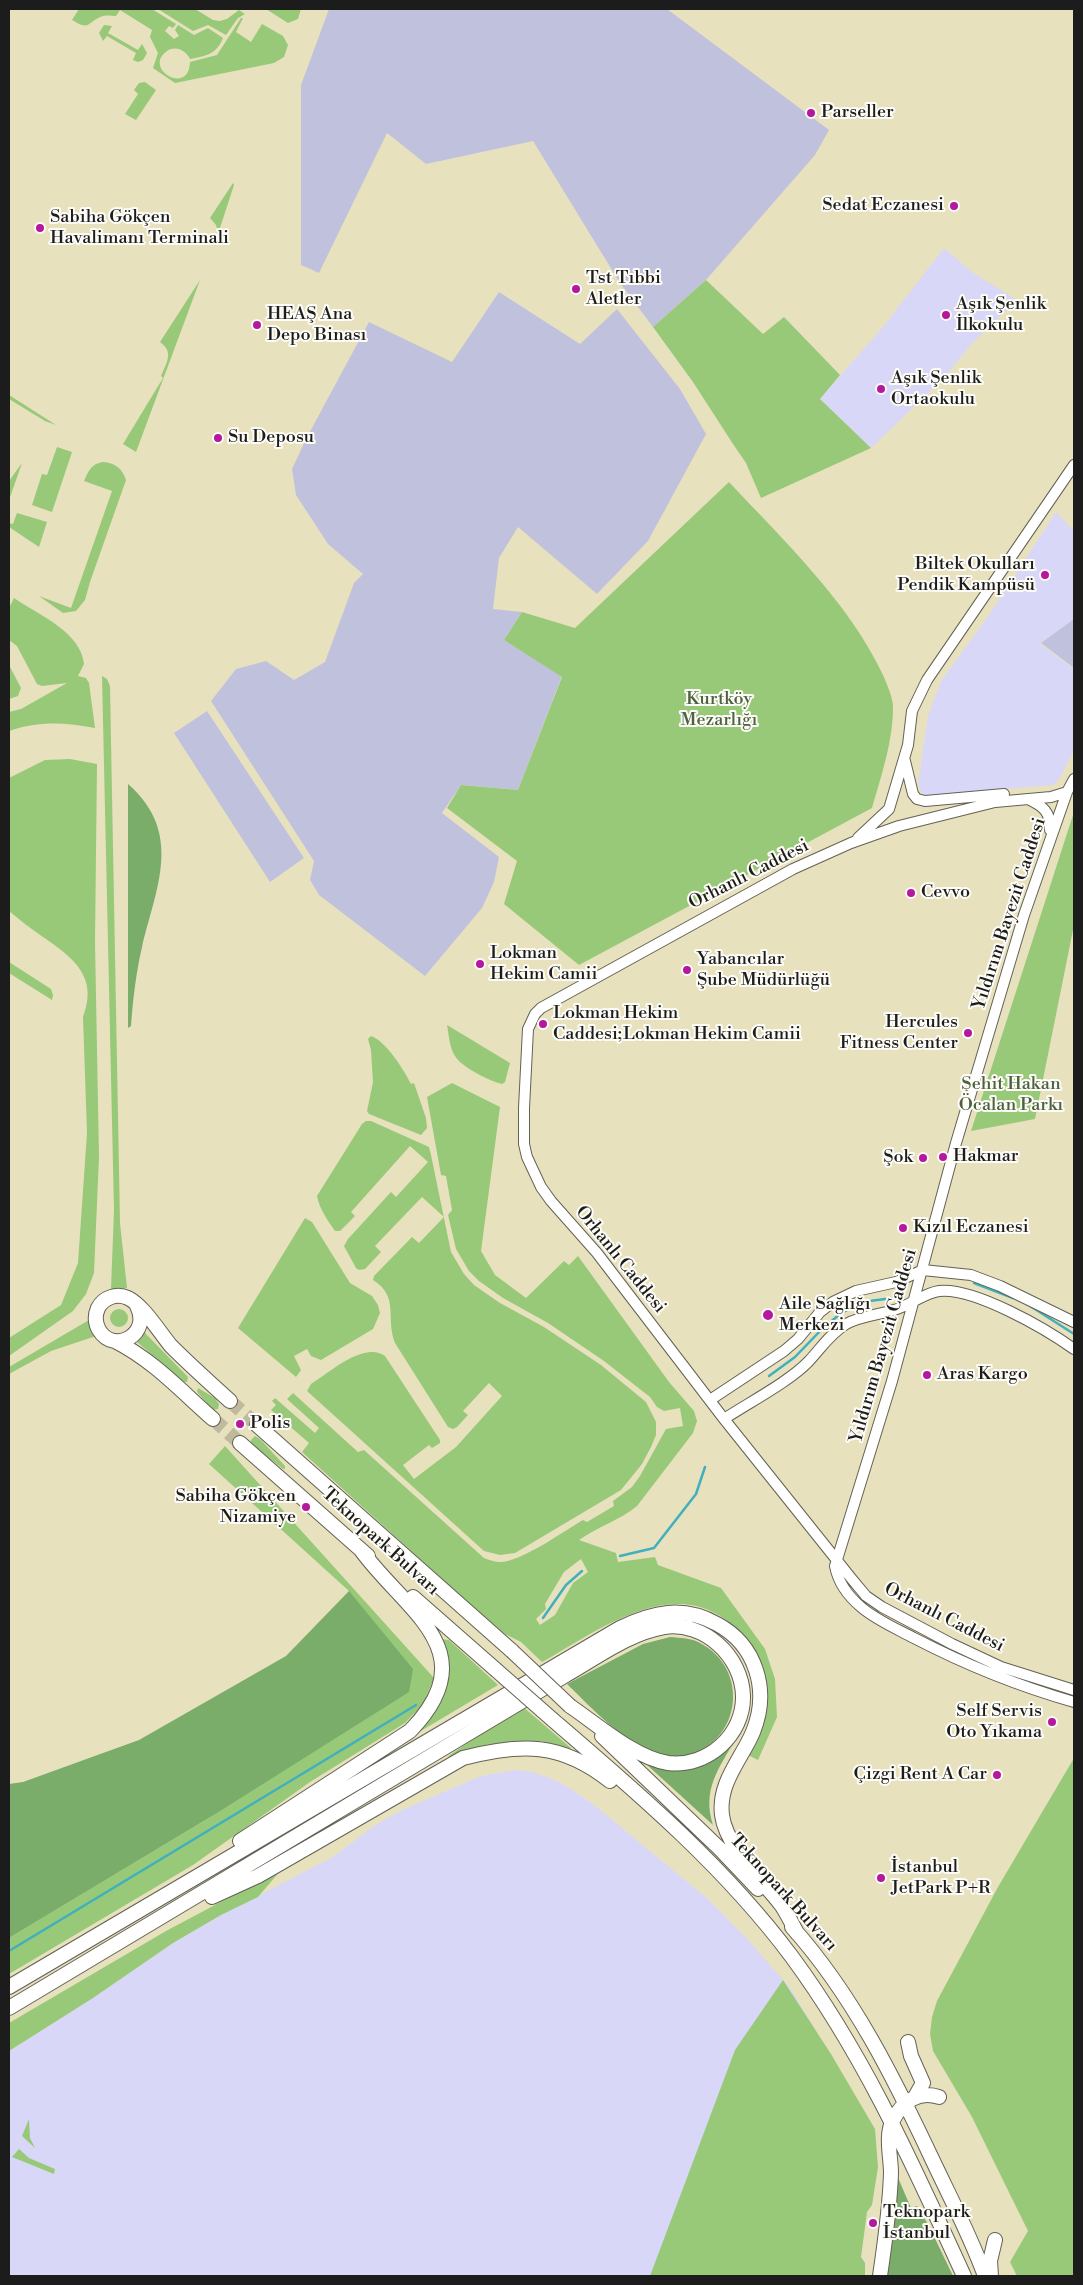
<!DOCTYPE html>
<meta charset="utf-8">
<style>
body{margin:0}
#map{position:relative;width:1083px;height:2285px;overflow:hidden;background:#e8e1be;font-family:"Libre Bodoni",serif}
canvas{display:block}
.frame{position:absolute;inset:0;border:10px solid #1c1c1c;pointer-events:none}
</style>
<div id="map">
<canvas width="1083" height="2285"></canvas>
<div class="frame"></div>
</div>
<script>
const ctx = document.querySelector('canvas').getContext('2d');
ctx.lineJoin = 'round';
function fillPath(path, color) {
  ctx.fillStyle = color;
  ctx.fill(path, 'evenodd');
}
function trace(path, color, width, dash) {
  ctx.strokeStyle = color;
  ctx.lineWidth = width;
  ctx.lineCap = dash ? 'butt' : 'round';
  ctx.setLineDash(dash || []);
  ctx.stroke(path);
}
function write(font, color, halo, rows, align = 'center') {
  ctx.font = font + ' "Libre Bodoni",serif';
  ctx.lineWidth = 4;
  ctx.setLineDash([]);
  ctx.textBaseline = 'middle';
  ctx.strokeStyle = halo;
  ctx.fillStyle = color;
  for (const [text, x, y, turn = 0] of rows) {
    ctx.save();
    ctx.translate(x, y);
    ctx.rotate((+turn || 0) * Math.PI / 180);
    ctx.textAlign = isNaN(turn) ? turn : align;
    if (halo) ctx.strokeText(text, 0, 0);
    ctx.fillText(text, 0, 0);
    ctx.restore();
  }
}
fillPath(new Path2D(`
 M 944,248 L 972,272 L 1015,299 L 1012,305 L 973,342 L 943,379 L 871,448 L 820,399 L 882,328 Z
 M 1056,512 L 1074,531 L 1074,619 L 1040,644 L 1074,669 L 1074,750 L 1060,778 L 1053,785 L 923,796 L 918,784 L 928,716 L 941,681 L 987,618 Z
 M 515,1770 L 532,1772 L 550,1778 L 568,1787 L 593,1804 L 709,1900 L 750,1942 L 790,1988 L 875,2129 L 878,2167 L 872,2205 L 867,2212 L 861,2257 L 865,2263 L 864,2276 L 9,2276 L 9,2051 L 93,1998 L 173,1943 L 221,1915 L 333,1857 L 374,1826 L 400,1811 L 481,1776 Z`), '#d9d7f8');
fillPath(new Path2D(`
 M 329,9 L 667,9 L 829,130 L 815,155 L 706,280 L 653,327 L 620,283 L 533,141 L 426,164 L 387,133 L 319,273 L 301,265 L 301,85 Z
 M 499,292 L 580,344 L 617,309 L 680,389 L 706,434 L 648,541 L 597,594 L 518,527 L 499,558 L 493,609 L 522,612 L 504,640 L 562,676 L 518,790 L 461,785 L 442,813 L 499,857 L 494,882 L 482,908 L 425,976 L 319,895 L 310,880 L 314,861 L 211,701 L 236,669 L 266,661 L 294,680 L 325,662 L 354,583 L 363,574 L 328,544 L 296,495 L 292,469 L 306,439 L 369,322 L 452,362 Z
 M 1074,619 L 1074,668 L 1041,643 Z
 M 207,711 L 304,858 L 270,882 L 174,733 Z`), '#c0c2dd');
fillPath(new Path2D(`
 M 79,9 L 152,9 L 176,24 L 173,28 L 169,26 L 165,31 L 174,39 L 179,36 L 175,30 L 178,25 L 194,35 L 208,28 L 223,38 C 217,54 206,56 190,59 C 186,51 176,45 167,51 C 142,68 189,97 190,62 L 217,55 L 241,18 L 243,18 L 236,32 L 251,42 L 262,24 L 283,36 L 288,45 L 284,57 L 274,63 L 175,83 L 153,68 L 158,53 L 150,37 L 152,30 L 120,10 L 116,16 C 112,16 107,15 103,16 C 87,21 91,32 72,20 Z
 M 158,9 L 195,9 L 213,20 L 220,21 L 227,19 L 239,10 L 245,14 L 238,18 L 226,35 L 208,25 L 193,31 Z
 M 266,9 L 301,9 L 298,19 L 288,23 Z
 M 104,25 L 112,26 L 108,33 L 138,50 L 142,44 L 147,53 L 143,60 L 138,62 L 133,60 L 136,53 L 107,36 L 103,41 L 99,33 Z
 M 145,82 L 156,90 L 136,120 L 125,114 L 138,94 L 134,90 L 139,83 Z
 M 233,183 L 234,185 L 218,234 L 216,225 L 210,218 Z
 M 200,280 L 136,452 L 123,444 L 163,378 L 161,376 C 167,362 174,352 160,342 Z
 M 706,280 L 763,334 L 784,317 L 840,375 L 820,399 L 871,448 L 761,498 L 746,463 L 733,444 L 693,382 L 653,327 Z
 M 9,395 L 56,425 L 45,421 L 9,399 Z
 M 57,447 L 72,452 L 52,512 L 32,505 L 42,474 L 47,475 Z
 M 103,462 C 115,463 122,468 126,480 L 90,582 L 85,600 L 76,611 L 63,613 L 39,596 L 71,608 L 112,491 L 84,481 C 89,470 91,464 103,462 Z
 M 22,463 L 9,500 L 9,481 Z
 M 729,482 C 783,540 849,602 883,675 C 887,685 893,697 893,708 C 893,741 881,777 872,808 L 579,965 L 504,904 L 517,861 L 447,808 L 461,785 L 518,790 L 562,677 L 504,640 L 522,612 L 575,628 Z
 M 17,513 L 47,522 L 39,547 L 9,527 L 9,523 L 13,524 Z
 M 14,598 C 39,615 81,632 84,664 L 78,676 L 86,678 L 89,683 L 95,728 C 64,722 38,721 9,731 L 9,712 L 21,709 L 67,683 L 42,686 L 37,684 L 17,646 L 9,640 L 9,608 Z
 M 9,665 L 21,688 L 18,696 L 9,699 Z
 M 102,676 L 107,679 L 110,686 L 120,1223 L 127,1288 L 111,1289 L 114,1210 Z
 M 70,759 L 97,764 L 95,942 L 99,1157 L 94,1273 L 86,1294 L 73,1311 L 9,1356 L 9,1338 L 61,1305 L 78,1263 L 87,1133 L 83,1017 C 99,976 72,957 43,937 C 31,929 20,920 9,911 L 9,778 L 45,760 Z
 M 1073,815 L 1074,925 L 1035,1119 L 971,1131 Z
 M 9,962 L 51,989 L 53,995 L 52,1000 L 9,973 Z
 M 447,1025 L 510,1063 L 505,1082 L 502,1084 C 490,1081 461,1067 455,1056 C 449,1047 449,1035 447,1025 Z
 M 371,1036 C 386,1041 404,1070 411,1084 L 414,1083 L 426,1118 L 427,1128 L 421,1135 L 369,1114 L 367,1111 L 373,1082 L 371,1050 L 368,1039 Z
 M 452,1083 L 500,1107 L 481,1251 L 495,1275 L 526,1298 L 564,1261 L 569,1265 L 578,1256 L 669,1382 L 694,1411 L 697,1421 L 693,1433 L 637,1506 C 620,1520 597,1527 579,1540 L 616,1553 L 618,1562 L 655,1557 L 658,1565 L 721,1588 L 765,1649 L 775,1679 L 777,1717 L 758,1760 L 748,1755 C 752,1747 759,1736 760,1727 C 762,1714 756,1685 755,1671 C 754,1664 755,1654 752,1648 C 747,1638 735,1627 726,1620 C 668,1576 594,1633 542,1662 L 521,1642 L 505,1634 L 473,1607 L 302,1452 L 309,1443 L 271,1410 L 276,1405 L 272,1401 L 275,1398 L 315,1433 L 319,1428 L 287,1399 L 293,1393 L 358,1452 L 364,1450 L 484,1558 C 489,1560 495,1562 500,1562 C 521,1562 564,1531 583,1520 L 587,1522 L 614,1506 L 613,1501 L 632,1487 L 640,1476 L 666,1429 L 683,1426 L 680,1408 L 664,1411 L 657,1407 L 650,1397 L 604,1361 L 548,1323 L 503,1298 L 479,1281 L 469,1271 L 456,1249 L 448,1215 L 452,1210 L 446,1176 L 441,1175 L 427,1097 ZM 581,1559 L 588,1572 L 573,1583 L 555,1615 L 540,1625 L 536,1619 L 546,1609 L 545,1604 L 564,1572 Z
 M 366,1121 L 371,1121 L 429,1147 L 431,1155 L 451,1252 L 464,1274 L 474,1285 L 500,1303 L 544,1327 L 601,1365 L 646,1402 L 656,1422 L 656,1435 L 651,1447 L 642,1464 L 621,1490 L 515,1553 L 500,1555 L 484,1551 L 307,1391 L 311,1384 C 329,1373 364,1341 385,1356 L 440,1440 L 440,1443 L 432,1448 L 429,1445 L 403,1465 L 414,1479 L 456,1447 L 502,1396 L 489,1383 L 463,1411 L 468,1415 L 457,1427 L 453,1429 L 448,1427 L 395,1343 C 385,1318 400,1297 373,1280 L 374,1276 L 412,1237 L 419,1243 L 444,1217 L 422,1197 L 375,1246 L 381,1252 L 365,1269 L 359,1270 L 356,1268 L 344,1246 L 348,1239 L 391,1192 L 396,1197 L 428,1162 L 410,1146 L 351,1212 L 355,1216 L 340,1231 L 335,1231 C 328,1221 319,1208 317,1196 L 362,1124 Z
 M 305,1218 L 312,1222 L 350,1283 L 372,1296 L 378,1305 L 380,1313 L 373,1329 L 321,1360 L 311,1356 L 307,1349 L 294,1356 L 301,1370 L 296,1377 L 238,1328 Z
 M110 1318a9 9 0 1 1 18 0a9 9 0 1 1-18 0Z
 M 89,1320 L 96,1336 L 51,1351 L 9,1374 L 9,1367 Z
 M 145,1333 L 188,1377 L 187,1382 L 184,1382 L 137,1342 Z
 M 198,1388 L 215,1398 L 219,1404 L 218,1409 L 213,1410 L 197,1392 Z
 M 255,1436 L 261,1440 L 285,1466 L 285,1469 L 283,1469 L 251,1444 L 251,1440 Z
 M 225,1446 L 434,1678 L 423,1704 L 405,1723 L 310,1782 L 193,1865 L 9,1974 L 9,1938 L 212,1816 L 349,1591 L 209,1464 Z
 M 440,1639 L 449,1640 L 498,1685 L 409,1738 C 427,1721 450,1701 447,1673 C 446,1662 442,1650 440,1639 Z
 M 522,1706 L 571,1748 L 568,1753 L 542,1741 L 511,1742 L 485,1745 L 447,1757 Z
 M 1074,1758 L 1074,2276 L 1017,2276 L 1010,2262 L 1028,2231 L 972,2117 L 933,2051 L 930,2034 L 932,2017 L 937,2001 L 998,1887 Z
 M 281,1870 L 258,1897 L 221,1915 L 173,1943 L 93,1998 L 9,2051 L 9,2023 L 166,1931 Z
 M 783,1980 L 831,2054 L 875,2129 L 878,2167 L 872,2205 L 867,2212 L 861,2257 L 865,2263 L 865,2276 L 650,2276 L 735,2050 Z
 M 29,2119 L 30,2138 L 35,2148 L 22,2136 Z
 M 19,2149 L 29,2158 L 55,2169 L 54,2174 L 12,2157 Z`), '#97c979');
fillPath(new Path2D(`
 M 128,784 C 184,833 156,888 142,947 C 136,973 133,999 131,1026 L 128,1028 Z
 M 349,1591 L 413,1669 L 409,1692 L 212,1816 L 9,1938 L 9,1784 L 23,1782 L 139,1740 L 286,1656 Z
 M 670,1637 C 681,1638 691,1638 700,1643 C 747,1667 743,1735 694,1753 C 684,1757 670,1758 660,1755 C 623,1743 594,1710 567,1684 L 643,1644 Z
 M 736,1739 C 718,1769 702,1790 713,1825 L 645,1763 L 665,1766 Z
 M 896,2173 L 911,2208 L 917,2206 L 929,2226 L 953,2276 L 886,2276 Z`), '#79ad69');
trace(new Path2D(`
 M 974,1283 L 1013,1298
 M 1027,1304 L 1074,1334
 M 769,1376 L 795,1357 L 822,1329 L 840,1314 L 862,1302 L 893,1298
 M 620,1556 L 654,1548 L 696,1494 L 705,1467
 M 543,1618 L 566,1585 L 582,1571
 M 9,1951 L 416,1705`), '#41afbe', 2.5);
trace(new Path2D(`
 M 230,1401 L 257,1425
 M 213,1419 L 240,1443`), '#bfba9e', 14, [14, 7]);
const tertiary = new Path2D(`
 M 905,761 L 913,794 L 917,799 L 925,801 L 1004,794
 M 1074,779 L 1067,792 L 1024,915 L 956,1143 L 892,1381 L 835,1566 C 838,1582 848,1596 861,1607 C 876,1620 897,1629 914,1638 C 966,1665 1018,1686 1074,1702
 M 1067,792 L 1051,797 L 995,802 L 899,826 L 851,843 L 793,869 L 541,1008 L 535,1014 L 528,1029 L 524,1108 L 524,1144 L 527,1157 L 541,1187 L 551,1201 L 597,1253 L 724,1419 L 851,1578 L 866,1596 L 882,1607 L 952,1644 L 1001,1667 L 1074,1690
 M 1028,799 C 1043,806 1051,812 1050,830
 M 858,838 L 889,809 L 908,745 L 912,711 L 927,680 L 1074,465
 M 710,1400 L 784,1351 L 798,1339 L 820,1312 L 833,1302 L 856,1291 L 896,1282 L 923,1270 L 971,1275 L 1000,1286 L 1074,1322
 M 724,1419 C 748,1403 789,1382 809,1361 C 821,1348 830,1334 846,1324 C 860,1316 878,1315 894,1310 C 909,1306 924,1293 939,1291 C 974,1287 1046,1329 1074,1349`);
const trunk = new Path2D(`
 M 137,1306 C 152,1334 114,1355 99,1330 C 95,1323 95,1315 98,1308 C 104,1297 117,1293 128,1298 C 143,1305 160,1333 171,1346 C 190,1365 210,1383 230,1401
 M 115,1341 C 153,1360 181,1391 213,1419
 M 257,1425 L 512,1651
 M 240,1443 L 368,1556
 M 413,1597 L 495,1669
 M 553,1720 C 638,1793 725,1867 792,1957 C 865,2056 913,2165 964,2276
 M 602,1736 L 720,1849 L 758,1889
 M 240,1841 L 410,1731 C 488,1651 405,1611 361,1550
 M 212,1897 L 258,1876 L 463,1758 C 521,1743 561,1742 610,1781
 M 792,1927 C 853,1995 895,2080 933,2161 C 951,2199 971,2237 985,2276
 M 9,1987 L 620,1628 C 653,1612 683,1605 717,1624 C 756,1645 770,1690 753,1732 C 741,1760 718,1783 722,1815 C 726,1847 763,1881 782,1906 C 788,1915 792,1924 797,1933
 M 9,2008 L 566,1675 C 596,1658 629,1633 664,1627 C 704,1621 742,1656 743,1696 C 744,1735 707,1768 668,1763 C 635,1758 598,1725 570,1706
 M 908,2042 L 911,2056 L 923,2083 L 915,2097
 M 880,2276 C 885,2242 890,2207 891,2173 C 891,2157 885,2135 893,2120 C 902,2102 919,2090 939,2097
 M 991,2276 L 990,2261 L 995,2240`);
trace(tertiary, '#636155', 12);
trace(trunk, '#636155', 16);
trace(tertiary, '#fff', 10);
trace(trunk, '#fff', 14);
const trunkBridge = new Path2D(`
 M 512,1651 L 570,1706
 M 495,1669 L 553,1720`);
trace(trunkBridge, '#636155', 16, []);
trace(trunkBridge, '#fff', 14);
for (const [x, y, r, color] of [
 [811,113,5,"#b5179e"],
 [954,206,5,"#b5179e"],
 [40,228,5,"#b5179e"],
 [576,289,5,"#b5179e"],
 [946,315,5,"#b5179e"],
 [257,325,5,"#b5179e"],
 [881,389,5,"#b5179e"],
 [218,438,5,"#b5179e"],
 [1045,575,5,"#b5179e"],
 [911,893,5,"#b5179e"],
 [480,964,5,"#b5179e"],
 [687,970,5,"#b5179e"],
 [543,1024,5,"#b5179e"],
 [968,1033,5,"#b5179e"],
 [943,1157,5,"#b5179e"],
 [923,1158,5,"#b5179e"],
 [903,1228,5,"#b5179e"],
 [768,1315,6,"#b5179e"],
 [927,1375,5,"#b5179e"],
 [240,1424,5,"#b5179e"],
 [306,1507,5,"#b5179e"],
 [1052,1722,5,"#b5179e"],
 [997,1775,5,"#b5179e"],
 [881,1878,5,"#b5179e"],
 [873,2223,5,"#b5179e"]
]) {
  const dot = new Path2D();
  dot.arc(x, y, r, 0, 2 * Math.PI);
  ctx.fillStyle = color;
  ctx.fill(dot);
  trace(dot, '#fdfcf7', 2);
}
write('18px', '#1c1c1c', '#fdfcf7', [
 ["Parseller",821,113],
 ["Sedat Eczanesi",944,206,"right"],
 ["Sabiha Gökçen",50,218],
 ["Havalimanı Terminali",50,239],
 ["Tst Tıbbi",586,279],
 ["Aletler",586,300],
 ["Aşık Şenlik",956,305],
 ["İlkokulu",956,326],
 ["HEAŞ Ana",267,315],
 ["Depo Binası",267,336],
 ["Aşık Şenlik",891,379],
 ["Ortaokulu",891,400],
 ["Su Deposu",228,438],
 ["Biltek Okulları",1035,565,"right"],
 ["Pendik Kampüsü",1035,586,"right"],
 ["Cevvo",921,893],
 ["Lokman",490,954],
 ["Hekim Camii",490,975],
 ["Yabancılar",697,960],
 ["Şube Müdürlüğü",697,981],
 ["Lokman Hekim",553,1014],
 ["Caddesi;Lokman Hekim Camii",553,1035],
 ["Hercules",958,1023,"right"],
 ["Fitness Center",958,1044,"right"],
 ["Hakmar",953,1157],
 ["Şok",913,1158,"right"],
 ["Kızıl Eczanesi",913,1228],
 ["Aile Sağlığı",779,1305],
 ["Merkezi",779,1326],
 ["Aras Kargo",937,1375],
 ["Polis",250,1424],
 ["Sabiha Gökçen",296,1497,"right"],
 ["Nizamiye",296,1518,"right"],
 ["Self Servis",1042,1712,"right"],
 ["Oto Yıkama",1042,1733,"right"],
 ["Çizgi Rent A Car",987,1775,"right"],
 ["İstanbul",891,1868],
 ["JetPark P+R",891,1889],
 ["Teknopark",883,2213],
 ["İstanbul",883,2234]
], 'left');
write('18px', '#4d6141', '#fdfcf7', [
 ["Kurtköy",719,700],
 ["Mezarlığı",719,721],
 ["Şehit Hakan",1011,1085],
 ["Öcalan Parkı",1011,1106]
]);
write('18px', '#1c1c1c', '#fdfcf7', [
 ["Orhanlı Caddesi",749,875,-27],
 ["Yıldırım Bayezit Caddesi",1010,914,-72],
 ["Orhanlı Caddesi",620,1260,51],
 ["Yıldırım Bayezit Caddesi",884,1346,-74],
 ["Teknopark Bulvarı",380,1542,42],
 ["Orhanlı Caddesi",944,1618,27],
 ["Teknopark Bulvarı",783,1893,48]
]);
</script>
